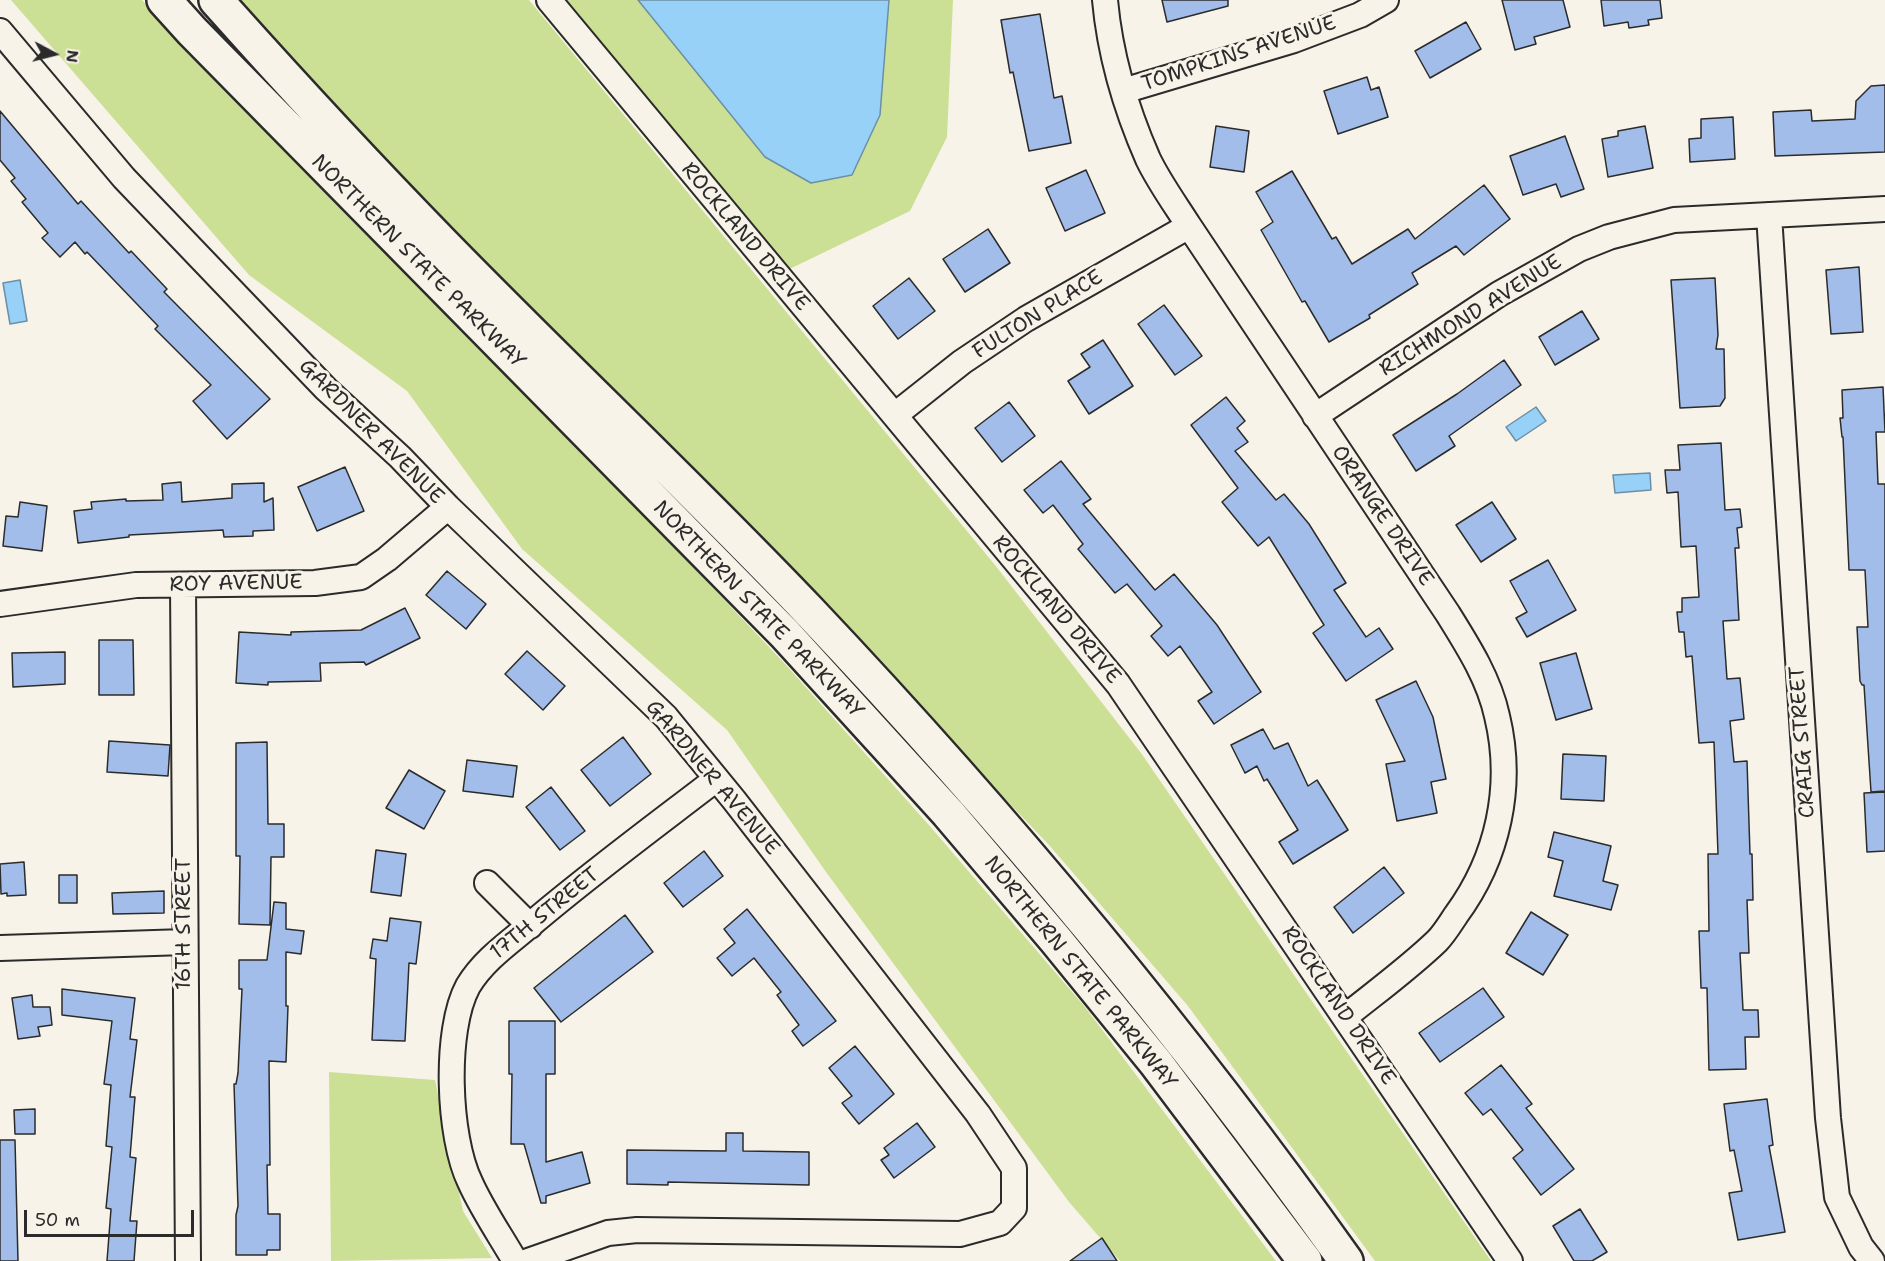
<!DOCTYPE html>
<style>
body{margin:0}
#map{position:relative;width:1885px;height:1261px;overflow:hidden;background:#f7f3e8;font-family:"Shantell Sans",sans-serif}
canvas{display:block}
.north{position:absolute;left:24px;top:24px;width:60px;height:60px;-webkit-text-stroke:4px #f7f3e8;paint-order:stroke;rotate:97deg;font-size:16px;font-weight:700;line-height:24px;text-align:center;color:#2b2b2b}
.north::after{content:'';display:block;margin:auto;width:21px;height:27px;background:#2b2b2b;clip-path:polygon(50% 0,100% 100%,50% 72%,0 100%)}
.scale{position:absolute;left:24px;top:1210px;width:170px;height:27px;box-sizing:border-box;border:3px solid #2b2b2b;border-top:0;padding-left:8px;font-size:18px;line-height:21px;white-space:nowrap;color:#2b2b2b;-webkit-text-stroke:4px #f7f3e8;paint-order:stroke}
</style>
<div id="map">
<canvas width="1885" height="1261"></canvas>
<div class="north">N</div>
<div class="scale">50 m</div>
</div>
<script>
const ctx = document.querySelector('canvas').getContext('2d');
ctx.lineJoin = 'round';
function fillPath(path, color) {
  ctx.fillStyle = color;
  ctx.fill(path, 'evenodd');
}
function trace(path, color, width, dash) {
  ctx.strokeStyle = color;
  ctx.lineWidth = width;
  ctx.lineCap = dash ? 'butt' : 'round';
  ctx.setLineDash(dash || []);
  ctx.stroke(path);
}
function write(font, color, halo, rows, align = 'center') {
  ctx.font = font + ' "Shantell Sans",sans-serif';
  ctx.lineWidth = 6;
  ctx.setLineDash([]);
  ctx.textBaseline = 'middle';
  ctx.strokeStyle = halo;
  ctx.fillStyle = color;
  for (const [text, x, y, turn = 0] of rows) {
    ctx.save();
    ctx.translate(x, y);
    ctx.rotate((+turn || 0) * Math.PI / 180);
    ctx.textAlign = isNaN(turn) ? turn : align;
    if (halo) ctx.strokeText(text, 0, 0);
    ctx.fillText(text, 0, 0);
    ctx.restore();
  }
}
fillPath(new Path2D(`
 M 11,0 L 142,0 L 271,137 L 641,512 L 786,665 L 928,824 L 1085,1007 L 1276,1261 L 1120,1261 L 1069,1202 L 826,872 L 727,730 L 522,549 L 407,391 L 249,275 Z
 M 228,0 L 529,0 L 995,565 L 1141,753 L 1491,1261 L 1375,1261 L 1188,1006 L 1049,845 L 605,380 L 320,98 Z
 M 549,0 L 953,0 L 947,137 L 910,211 L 777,275 Z
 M 329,1072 L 435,1080 L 463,1211 L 492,1258 L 331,1261 Z`), '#cce095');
const water = new Path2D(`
 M 638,0 L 889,0 L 880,115 L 852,175 L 811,183 L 765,157 Z
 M 20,280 L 27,321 L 10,324 L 3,283 Z
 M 1536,407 L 1546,421 L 1516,441 L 1506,427 Z
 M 1650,473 L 1651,490 L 1615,493 L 1613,475 Z`);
fillPath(water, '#97d1f7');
trace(water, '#6c8fa5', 1.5);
const building = new Path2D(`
 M 1162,0 L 1228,0 L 1228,6 L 1167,22 Z
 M 1502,0 L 1563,0 L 1570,27 L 1534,37 L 1536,44 L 1515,50 Z
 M 1601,0 L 1660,0 L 1662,18 L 1648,20 L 1649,25 L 1629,28 L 1628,22 L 1604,26 Z
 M 1040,14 L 1054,98 L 1062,96 L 1071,143 L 1029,151 L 1013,72 L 1010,73 L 1001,20 Z
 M 1466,22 L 1481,49 L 1430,78 L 1415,51 Z
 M 1367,77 L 1371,90 L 1379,87 L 1388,117 L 1338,134 L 1324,91 Z
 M 1885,85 L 1885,152 L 1775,156 L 1773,112 L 1811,110 L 1812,121 L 1855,119 L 1856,101 L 1871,86 Z
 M 0,111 L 78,204 L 81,201 L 129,253 L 131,251 L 167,289 L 164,292 L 270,399 L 227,439 L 193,401 L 211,385 L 155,329 L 158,326 L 87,252 L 85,254 L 75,242 L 60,257 L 42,238 L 48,233 L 22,202 L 26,199 L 11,181 L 15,178 L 0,160 Z
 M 1733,117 L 1735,159 L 1690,162 L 1689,139 L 1701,138 L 1701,119 Z
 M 1216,126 L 1249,131 L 1244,172 L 1210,167 Z
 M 1645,126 L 1653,168 L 1608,177 L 1602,139 L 1618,136 L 1618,131 Z
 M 1565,136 L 1584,189 L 1561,197 L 1556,184 L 1523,195 L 1510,156 Z
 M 1086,170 L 1105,213 L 1065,231 L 1046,188 Z
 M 1292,171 L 1332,239 L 1336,237 L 1352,264 L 1408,229 L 1415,239 L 1484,185 L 1510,219 L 1464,255 L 1456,246 L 1412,273 L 1418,284 L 1369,315 L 1370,318 L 1329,342 L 1305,301 L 1302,302 L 1261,230 L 1273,222 L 1256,192 Z
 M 988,229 L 1010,263 L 965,292 L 943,259 Z
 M 1859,267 L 1863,332 L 1831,334 L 1826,270 Z
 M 909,278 L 935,311 L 898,339 L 873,306 Z
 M 1715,278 L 1718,335 L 1716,349 L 1724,349 L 1725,398 L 1720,406 L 1680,408 L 1671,280 Z
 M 1164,305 L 1202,356 L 1175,375 L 1138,324 Z
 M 1582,311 L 1599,339 L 1555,365 L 1539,337 Z
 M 1103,340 L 1133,386 L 1089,414 L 1068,381 L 1090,367 L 1081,354 Z
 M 1504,360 L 1521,385 L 1449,436 L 1455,446 L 1416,471 L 1393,435 L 1457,394 Z
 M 1883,387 L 1885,432 L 1876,432 L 1878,484 L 1885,484 L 1885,791 L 1871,792 L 1864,685 L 1862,685 L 1860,681 L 1857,627 L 1868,627 L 1865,570 L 1849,570 L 1843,437 L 1842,437 L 1840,418 L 1843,418 L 1842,390 Z
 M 1226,397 L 1245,421 L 1237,428 L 1248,442 L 1235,451 L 1276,500 L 1284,494 L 1309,524 L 1346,583 L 1334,590 L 1366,637 L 1379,628 L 1393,649 L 1346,681 L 1313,633 L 1324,625 L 1269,537 L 1258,546 L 1222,502 L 1238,488 L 1191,425 Z
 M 1009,402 L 1035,436 L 1002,462 L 975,428 Z
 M 1721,443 L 1725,510 L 1740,509 L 1742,527 L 1737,528 L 1739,548 L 1735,548 L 1739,620 L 1723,621 L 1727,679 L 1740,678 L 1744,719 L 1730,721 L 1734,762 L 1747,761 L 1750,854 L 1752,854 L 1753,900 L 1747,900 L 1749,953 L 1740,953 L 1743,1010 L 1758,1010 L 1759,1037 L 1745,1037 L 1746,1069 L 1709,1070 L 1707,988 L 1701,988 L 1699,931 L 1709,931 L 1708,854 L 1718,854 L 1714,742 L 1699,743 L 1692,656 L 1686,657 L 1684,632 L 1679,632 L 1677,612 L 1682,612 L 1682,598 L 1699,597 L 1696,546 L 1681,547 L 1678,492 L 1667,493 L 1665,470 L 1680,470 L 1678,445 Z
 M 1061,461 L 1091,499 L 1083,504 L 1155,590 L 1174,574 L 1217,625 L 1261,692 L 1214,724 L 1198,701 L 1212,692 L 1180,646 L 1168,656 L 1151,636 L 1162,626 L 1127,584 L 1115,593 L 1078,549 L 1083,544 L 1053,505 L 1043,513 L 1024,490 Z
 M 345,467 L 364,511 L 317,531 L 298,487 Z
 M 181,482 L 182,502 L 232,498 L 232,484 L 264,483 L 264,502 L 273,498 L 274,530 L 253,531 L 253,536 L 224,537 L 223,530 L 129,535 L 129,537 L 78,543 L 74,511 L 92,509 L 91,502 L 126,499 L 126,501 L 163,500 L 162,484 Z
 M 20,502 L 47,506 L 42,551 L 3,546 L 6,516 L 18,517 Z
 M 1492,502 L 1516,539 L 1481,562 L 1456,525 Z
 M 1548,560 L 1576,610 L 1527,637 L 1516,618 L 1527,612 L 1510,581 Z
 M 447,571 L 486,604 L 466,629 L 426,595 Z
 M 405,608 L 420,638 L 366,665 L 364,662 L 320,663 L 321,681 L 268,682 L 268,685 L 236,683 L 239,632 L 291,635 L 291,632 L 361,630 Z
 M 99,640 L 133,640 L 134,695 L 99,695 Z
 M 527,651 L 565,686 L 543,710 L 505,674 Z
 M 65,652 L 65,684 L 13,687 L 12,653 Z
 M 1576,653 L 1592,709 L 1556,720 L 1540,663 Z
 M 1416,681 L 1433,717 L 1446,779 L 1431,782 L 1437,813 L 1397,821 L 1386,764 L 1405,761 L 1376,700 Z
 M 1263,729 L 1274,749 L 1288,743 L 1308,786 L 1317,780 L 1348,830 L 1293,864 L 1279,842 L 1298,830 L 1267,779 L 1264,781 L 1257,766 L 1245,773 L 1231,745 Z
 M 623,737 L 651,774 L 610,806 L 581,770 Z
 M 109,741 L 170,745 L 168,776 L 107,772 Z
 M 267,742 L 268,824 L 284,824 L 284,857 L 271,857 L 270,925 L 239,924 L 240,856 L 236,856 L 236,743 Z
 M 1563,754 L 1606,756 L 1604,801 L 1561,799 Z
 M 467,760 L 517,766 L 513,797 L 463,791 Z
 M 409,770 L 445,791 L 424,829 L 386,808 Z
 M 551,787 L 585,831 L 560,850 L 526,807 Z
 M 1885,792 L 1885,851 L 1867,852 L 1864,793 Z
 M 1554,832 L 1611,846 L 1603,881 L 1618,885 L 1611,910 L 1554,896 L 1563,861 L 1548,857 Z
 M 376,850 L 406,854 L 401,896 L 371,892 Z
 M 704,851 L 723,876 L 683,907 L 664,883 Z
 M 24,862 L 26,895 L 7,896 L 7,893 L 1,894 L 0,864 Z
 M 1384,867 L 1404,893 L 1353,933 L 1334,907 Z
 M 59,875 L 77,875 L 77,903 L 59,903 Z
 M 164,891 L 164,913 L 113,914 L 112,893 Z
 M 274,902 L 286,903 L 286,929 L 304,931 L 301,954 L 286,952 L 286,1006 L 288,1006 L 286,1062 L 269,1061 L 270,1165 L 267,1165 L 268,1214 L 280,1214 L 280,1250 L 267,1250 L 267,1255 L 236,1255 L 236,1215 L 238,1206 L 234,1084 L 236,1084 L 238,1073 L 242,989 L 239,989 L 239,960 L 267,960 Z
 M 747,909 L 836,1021 L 803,1046 L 792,1031 L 799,1025 L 777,995 L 781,992 L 754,958 L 732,976 L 717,958 L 735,943 L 724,929 Z
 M 1531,912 L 1568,935 L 1543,975 L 1506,953 Z
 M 625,915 L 653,952 L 561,1022 L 534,988 Z
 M 390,918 L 421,922 L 416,964 L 409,963 L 405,1041 L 372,1040 L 376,959 L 370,958 L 373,939 L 387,941 Z
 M 1483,988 L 1504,1017 L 1440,1062 L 1419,1033 Z
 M 62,989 L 135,998 L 130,1039 L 137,1040 L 130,1097 L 135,1097 L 130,1157 L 136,1158 L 130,1221 L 137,1221 L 134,1261 L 107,1261 L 111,1209 L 106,1208 L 112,1147 L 106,1146 L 111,1085 L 104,1084 L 112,1021 L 62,1015 Z
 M 32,995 L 33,1007 L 50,1007 L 52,1025 L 38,1027 L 40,1036 L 18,1039 L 12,998 Z
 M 509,1021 L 555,1021 L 555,1074 L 546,1074 L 546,1162 L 582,1152 L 590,1183 L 546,1196 L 546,1203 L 541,1203 L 524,1144 L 511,1144 L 512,1074 L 509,1074 Z
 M 855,1046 L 894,1094 L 859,1124 L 842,1103 L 852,1096 L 829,1068 Z
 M 1501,1065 L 1532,1104 L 1526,1108 L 1574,1169 L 1541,1195 L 1513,1158 L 1523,1150 L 1491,1109 L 1483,1115 L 1465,1093 Z
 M 1767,1099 L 1773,1145 L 1769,1146 L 1785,1232 L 1738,1240 L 1729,1193 L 1742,1191 L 1734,1150 L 1730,1151 L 1724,1104 Z
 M 35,1109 L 35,1134 L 15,1134 L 14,1110 Z
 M 917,1123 L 935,1147 L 894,1178 L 881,1160 L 889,1155 L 884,1148 Z
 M 726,1133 L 743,1133 L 743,1151 L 809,1152 L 809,1185 L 668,1182 L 668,1185 L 627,1184 L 627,1150 L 726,1151 Z
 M 0,1140 L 15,1140 L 18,1261 L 0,1261 Z
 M 1580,1209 L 1607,1252 L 1592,1261 L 1574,1261 L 1553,1226 Z
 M 1102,1238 L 1117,1261 L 1070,1261 Z`);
fillPath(building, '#a2bde9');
trace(building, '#2b2b2b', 1.5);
const minor = new Path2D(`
 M 549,0 L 1118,684 L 1510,1261
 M 1105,0 C 1110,55 1126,109 1148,159 C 1159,182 1175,204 1189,226 L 1448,614 C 1468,646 1489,679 1497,716 C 1514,786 1498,858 1456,915 C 1450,924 1444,934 1437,941 C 1409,968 1376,992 1345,1017
 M 0,31 L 124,178 L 326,389 L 400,457 L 448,507 L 666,717 L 734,800 L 978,1114 L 1014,1168 L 1014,1208 L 1000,1223 L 960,1234 L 637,1230 L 608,1233 L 528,1261
 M 1123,91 L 1294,40 L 1360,15 L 1386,0
 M 1769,215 L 1828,1118 L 1837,1197 L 1861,1247 L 1872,1261
 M 895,415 L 962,362 L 1026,319 L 1189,226
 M 1315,416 L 1499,294 L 1579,249 L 1609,237 L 1674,220 L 1885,209
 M 183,586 L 188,1261
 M 0,604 L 136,585 L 315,583 L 361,577 L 387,559 L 448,507
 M 487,883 L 530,926
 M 0,948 L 185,942
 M 515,1261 C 500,1235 482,1209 470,1182 C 448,1137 444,1030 468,986 C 485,958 512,941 536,920 C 594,871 655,826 715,780`);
const motorway = new Path2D(`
 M 164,0 L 192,31 L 785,634 L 948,813 L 1055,939 L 1156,1063 L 1305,1261
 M 216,0 C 290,83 365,164 442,243 C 563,367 690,486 809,611 C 1002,815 1183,1032 1346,1261`);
trace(minor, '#2b2b2b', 28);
trace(motorway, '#2b2b2b', 38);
trace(minor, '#f7f3e8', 24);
trace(motorway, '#f7f3e8', 33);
write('21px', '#2b2b2b', '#f7f3e8', [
 ["TOMPKINS AVENUE",1239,54,-18],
 ["ROCKLAND DRIVE",745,237,50],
 ["NORTHERN STATE PARKWAY",418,262,45],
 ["FULTON PLACE",1038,315,-32],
 ["RICHMOND AVENUE",1471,316,-32],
 ["GARDNER AVENUE",371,432,45],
 ["ORANGE DRIVE",1382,516,56],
 ["ROY AVENUE",236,584,-1],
 ["NORTHERN STATE PARKWAY",758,610,46],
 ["ROCKLAND DRIVE",1056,610,50],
 ["CRAIG STREET",1803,742,-94],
 ["GARDNER AVENUE",712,778,50],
 ["17TH STREET",545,914,-39],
 ["16TH STREET",185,924,-90],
 ["NORTHERN STATE PARKWAY",1080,973,51],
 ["ROCKLAND DRIVE",1338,1006,56]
]);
</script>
